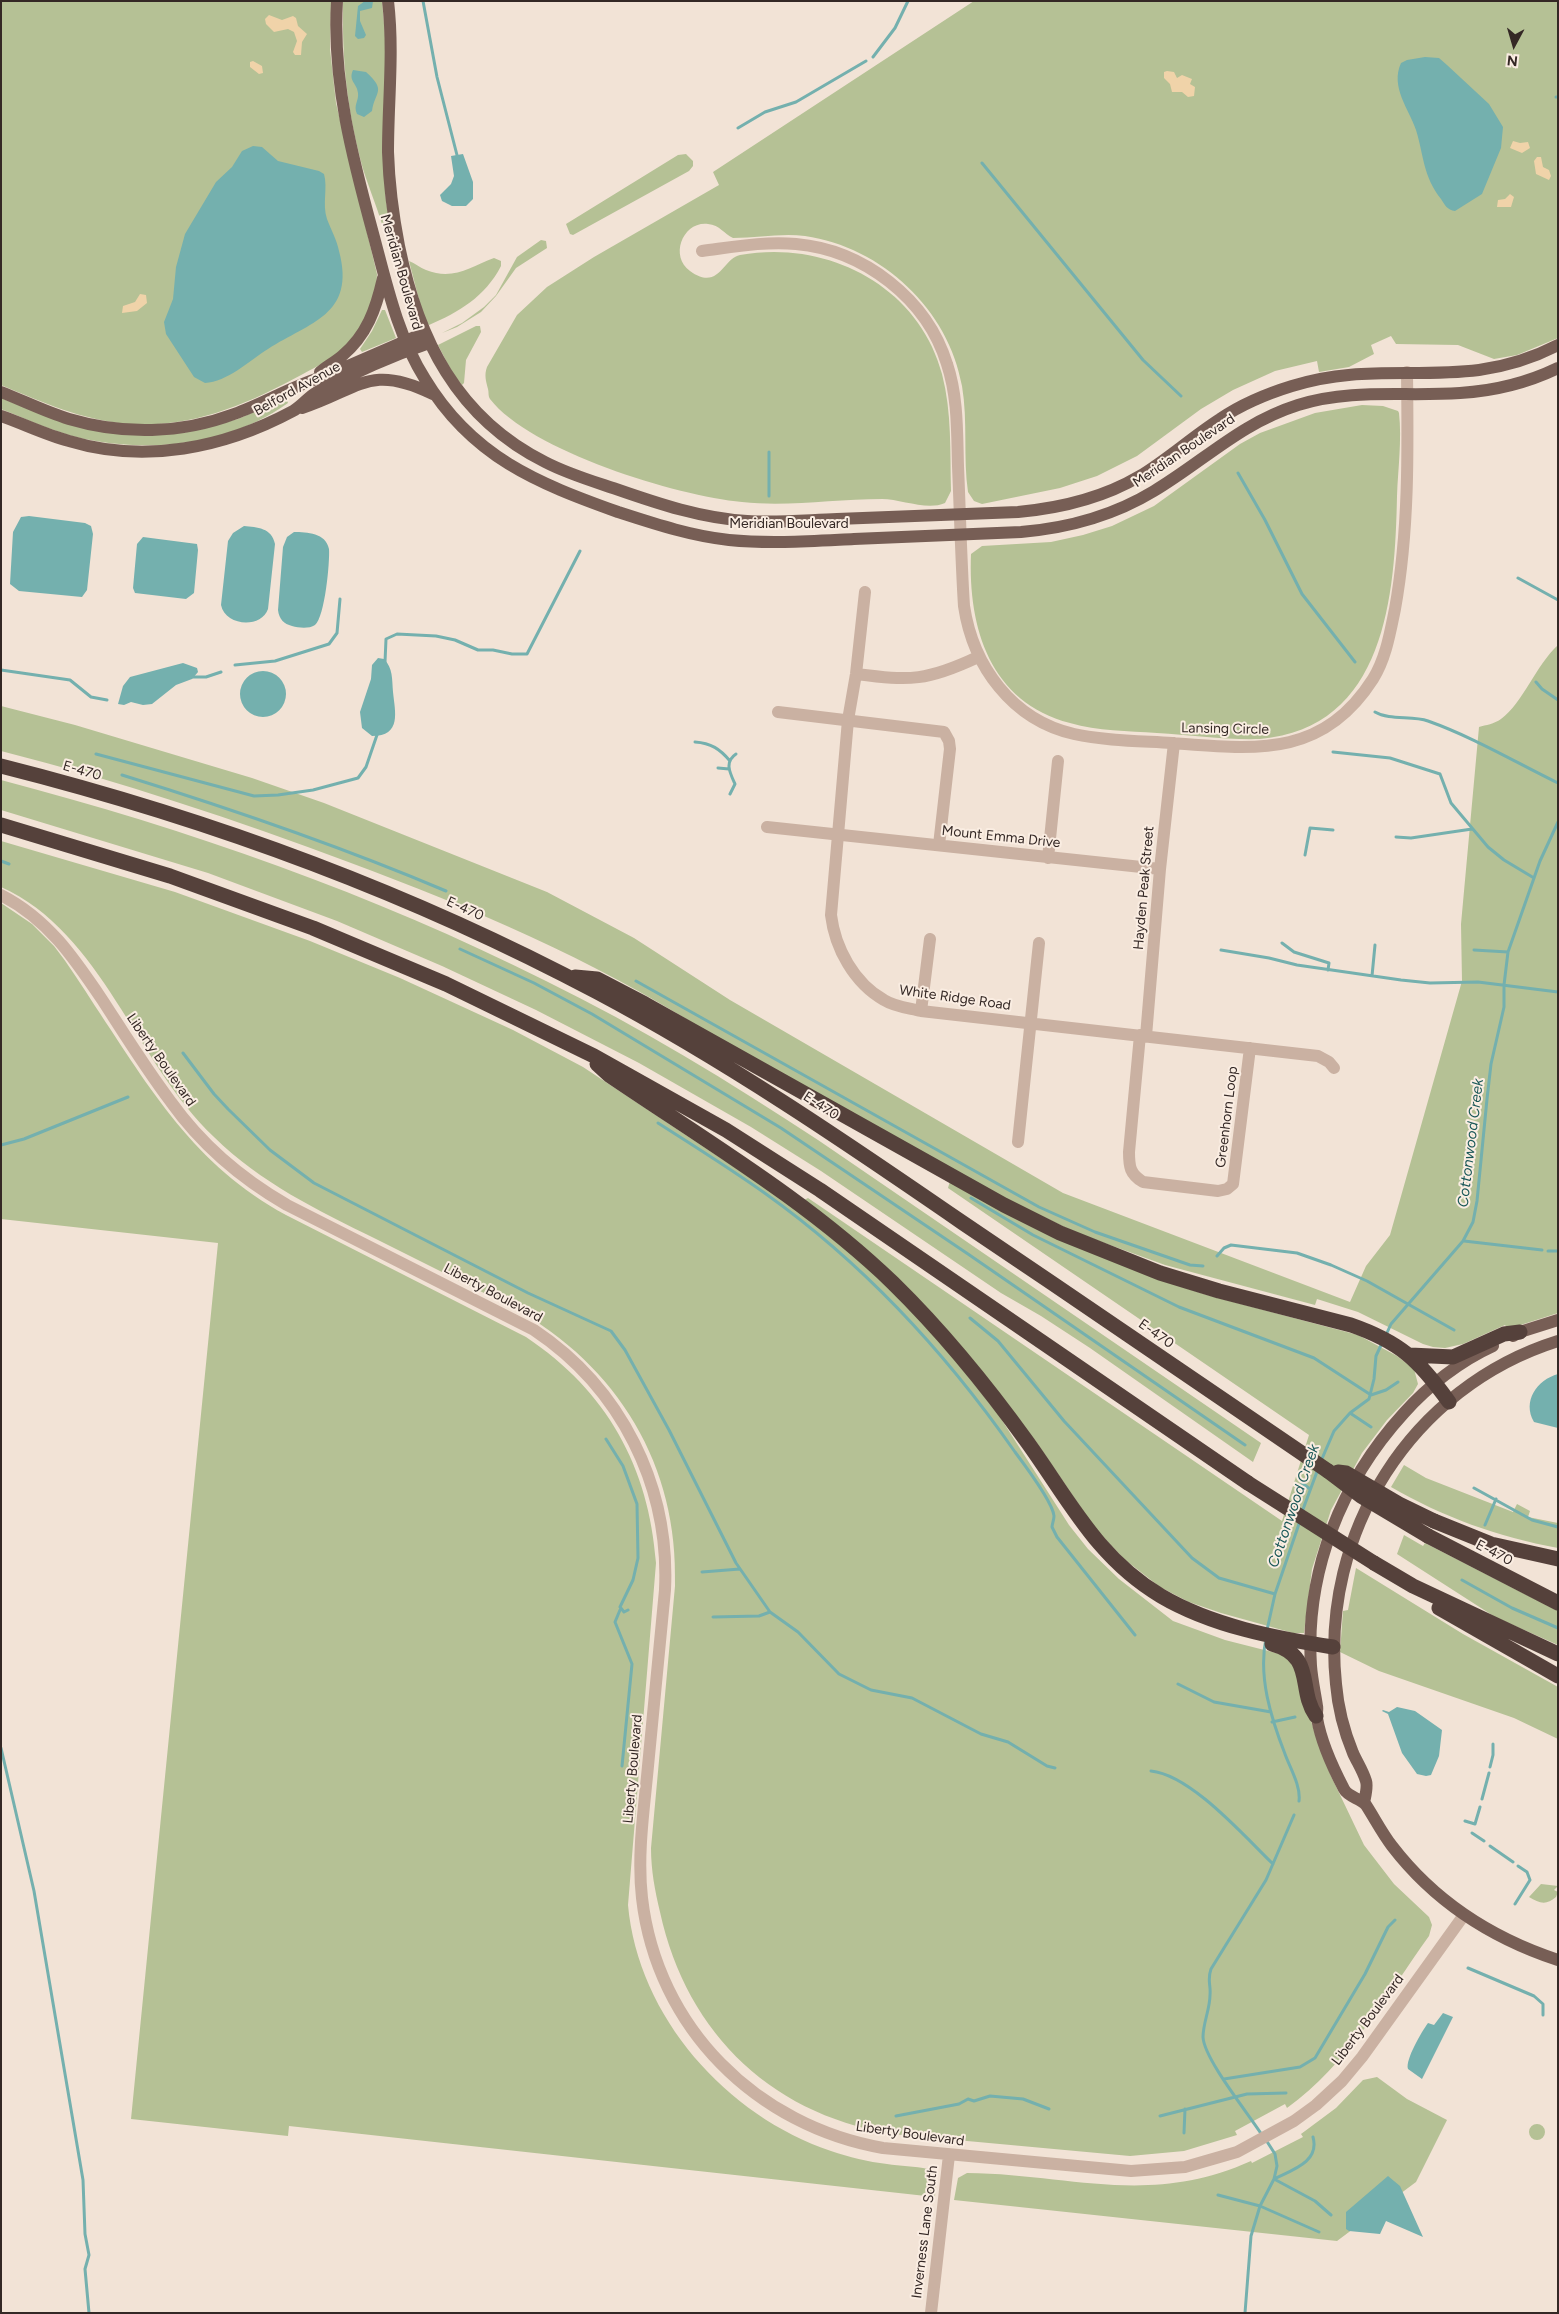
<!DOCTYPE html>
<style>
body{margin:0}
#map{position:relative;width:1559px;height:2314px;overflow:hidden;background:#f2e3d6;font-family:Figtree,sans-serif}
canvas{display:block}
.frame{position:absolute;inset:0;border:2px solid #342825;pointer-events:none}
.north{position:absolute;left:1489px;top:20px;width:50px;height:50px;-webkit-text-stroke:4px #faede2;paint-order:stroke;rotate:186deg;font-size:14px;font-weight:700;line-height:20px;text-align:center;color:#342825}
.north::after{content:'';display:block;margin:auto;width:18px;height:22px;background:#342825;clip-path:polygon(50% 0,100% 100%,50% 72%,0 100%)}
</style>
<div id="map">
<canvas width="1559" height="2314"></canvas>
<div class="frame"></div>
<div class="north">N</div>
</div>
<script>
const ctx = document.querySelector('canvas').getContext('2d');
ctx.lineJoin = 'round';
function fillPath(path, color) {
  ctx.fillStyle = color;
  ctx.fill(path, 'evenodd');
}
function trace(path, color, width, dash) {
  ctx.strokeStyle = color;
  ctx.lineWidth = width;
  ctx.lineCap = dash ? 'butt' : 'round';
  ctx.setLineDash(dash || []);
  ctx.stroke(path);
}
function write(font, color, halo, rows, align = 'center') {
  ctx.font = font + ' Figtree,sans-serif';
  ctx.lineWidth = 4;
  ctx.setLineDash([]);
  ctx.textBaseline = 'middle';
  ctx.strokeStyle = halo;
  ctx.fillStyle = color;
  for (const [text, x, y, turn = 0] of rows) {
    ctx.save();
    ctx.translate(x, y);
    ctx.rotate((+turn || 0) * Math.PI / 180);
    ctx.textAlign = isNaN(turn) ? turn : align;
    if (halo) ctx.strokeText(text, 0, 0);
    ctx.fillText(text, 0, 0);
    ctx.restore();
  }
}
fillPath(new Path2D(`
 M 1,1 L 331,1 L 330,49 L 336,103 L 377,274 C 377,293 369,315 359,331 C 348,350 322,364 303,374 C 248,404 191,429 127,424 C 82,420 42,402 1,385 Z
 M 343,1 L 382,1 L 385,35 L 385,194 L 391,233 L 385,234 C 379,212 370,191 363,169 C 347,110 342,62 343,1 Z
 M 974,1 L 1558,1 L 1558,338 L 1517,355 L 1494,359 L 1458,345 L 1396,344 L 1391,336 L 1371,345 L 1374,354 L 1349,367 L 1319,372 L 1317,361 L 1275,371 L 1233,390 L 1201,409 L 1137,456 L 1097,476 L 1060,488 L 982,504 L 974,501 L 968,492 C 963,458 968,421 962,386 C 949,310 882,247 805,236 C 781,233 758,238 733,238 C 724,234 720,225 708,224 C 683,221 669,256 690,271 C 719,292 723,258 740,255 C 827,239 919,286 942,374 C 952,412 950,453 951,491 L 945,503 C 927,511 901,499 882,499 C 835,499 788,507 742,502 C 677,496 530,451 490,399 C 488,396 489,393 488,389 C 486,381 484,375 487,367 L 517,315 L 547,287 L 594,257 L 719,185 L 713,172 Z
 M 686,154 L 693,161 L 693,166 L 689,171 L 573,235 L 570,234 L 566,224 L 678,155 Z
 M 541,240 L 546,241 L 547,248 L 516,268 L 496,296 L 481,312 L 457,327 L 442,333 L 462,323 L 484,307 L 496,295 L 517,257 Z
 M 494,258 L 501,261 L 501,266 C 485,297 459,312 429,325 L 424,319 L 409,261 C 415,263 420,268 426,270 C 453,281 470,267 494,258 Z
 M 382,310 L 385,310 L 396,338 L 362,352 L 360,349 L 372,331 Z
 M 476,326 L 480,326 L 481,332 L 466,360 L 464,383 L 462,385 L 453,374 L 438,345 Z
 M 1,398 L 41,414 L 183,433 L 238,419 L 286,398 L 288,403 C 228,446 147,454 76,437 C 50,430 26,419 1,409 Z
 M 1362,405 L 1383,406 L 1398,411 L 1399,413 C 1402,440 1398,469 1397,496 C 1395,595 1386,728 1260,739 C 1226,740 1191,735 1157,733 C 1128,731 1098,731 1070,723 C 990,702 968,628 971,554 L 982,546 L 1051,542 L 1083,535 L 1112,526 L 1154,506 L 1240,444 L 1260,433 L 1315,413 Z
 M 1558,645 L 1558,1313 L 1508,1329 L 1505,1325 L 1463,1344 L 1445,1348 L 1433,1347 L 1423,1344 L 1358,1312 L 1317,1299 L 1315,1305 L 1165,1265 L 1077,1233 L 1012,1202 L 701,1028 C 591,959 472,908 351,863 C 236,820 120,781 1,751 L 1,706 L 75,725 L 252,778 L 324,803 L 547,892 L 634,938 L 730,1000 L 1063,1193 L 1350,1302 L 1366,1266 L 1390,1235 L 1462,981 L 1461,924 L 1479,727 C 1486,725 1494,724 1501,719 C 1523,703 1536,665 1558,645 Z
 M 1,780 C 188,829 373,894 546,981 C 640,1027 730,1082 818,1140 L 1261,1443 L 1253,1462 L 1090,1348 L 1041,1316 L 1001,1293 L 821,1171 L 751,1127 L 639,1063 L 536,1010 L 442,966 L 337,921 L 208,873 L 1,810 Z
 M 1,841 L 175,892 L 310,941 L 400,978 L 513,1030 L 583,1067 L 781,1198 L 858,1259 L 908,1307 L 955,1360 L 998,1414 L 1069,1525 L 1088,1549 L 1119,1579 L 1173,1621 L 1225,1640 L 1284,1655 L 1293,1662 L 1316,1737 L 1331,1776 L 1364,1845 L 1394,1884 L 1429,1917 L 1432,1925 L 1429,1936 C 1386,1996 1348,2064 1287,2108 L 1285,2104 L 1235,2131 L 1237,2135 L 1184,2151 L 1130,2156 L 902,2135 C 776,2119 687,2036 660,1912 C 655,1891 651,1870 651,1848 L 675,1586 C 679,1466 618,1366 514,1308 C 468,1285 422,1262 376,1239 C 317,1210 261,1183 214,1137 C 135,1062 103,933 1,887 Z
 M 1,903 L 32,924 L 54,946 C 69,965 82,986 95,1006 C 151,1090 194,1165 286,1215 L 526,1337 C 607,1391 649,1467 656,1563 L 628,1905 C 638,2017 727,2116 831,2151 C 849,2157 868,2162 887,2164 C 900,2166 915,2166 928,2169 C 939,2176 936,2186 935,2197 L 289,2126 L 288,2136 L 131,2119 L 218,1243 L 1,1219 Z
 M 950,1181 L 1167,1282 L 1207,1295 L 1358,1335 L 1397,1356 L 1414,1369 L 1418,1384 L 1413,1393 L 1387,1420 L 1362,1453 L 1331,1510 L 1312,1569 L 1304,1633 L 1293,1633 L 1221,1613 L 1189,1602 L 1160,1587 L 1124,1559 L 1094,1527 L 1035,1440 L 804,1200 L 808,1198 L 1282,1521 L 1309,1435 L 948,1188 Z
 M 1404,1465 L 1426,1478 L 1513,1512 L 1517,1504 L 1530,1511 L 1528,1517 L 1558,1523 L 1558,1548 C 1498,1537 1443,1517 1391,1487 Z
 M 1404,1535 L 1423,1546 L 1425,1543 L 1558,1611 L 1558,1645 L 1495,1617 L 1397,1554 Z
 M 1356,1568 L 1463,1634 L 1558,1687 L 1558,1739 L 1514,1718 L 1379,1671 L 1340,1652 L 1343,1611 L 1348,1610 Z
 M 1541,1884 L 1558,1886 L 1554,1890 L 1558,1892 L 1556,1897 C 1546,1906 1539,1903 1529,1897 Z
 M 1377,2077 L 1407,2099 L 1447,2120 L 1416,2182 L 1337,2241 L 954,2200 L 958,2178 L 967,2173 C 1070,2174 1149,2207 1251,2161 L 1252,2163 L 1303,2137 L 1301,2134 L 1336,2108 L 1363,2080 Z
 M1529 2132a8 8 0 1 1 16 0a8 8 0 1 1-16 0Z`), '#b5c195');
fillPath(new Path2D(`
 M 269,15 L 282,20 L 293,16 L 296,18 L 298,26 L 307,34 L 302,42 L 301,55 L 295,55 L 293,52 L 297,41 L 294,32 L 288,29 L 274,32 L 266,24 L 265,19 Z
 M 253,61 L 262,66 L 263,73 L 259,74 L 250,67 L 250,62 Z
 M 1167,71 L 1174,72 L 1177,78 L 1182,75 L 1192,79 L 1190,84 L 1195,87 L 1194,96 L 1188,97 L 1182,92 L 1172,92 L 1170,84 L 1164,78 L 1164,72 Z
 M 1513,141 L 1520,143 L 1528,142 L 1530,148 L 1522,153 L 1510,148 Z
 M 1537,157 L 1541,157 L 1543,167 L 1549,170 L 1551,176 L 1549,180 L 1536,174 L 1534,161 Z
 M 1510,194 L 1514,197 L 1511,207 L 1497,207 L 1498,200 L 1505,199 Z
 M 140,294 L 146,295 L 147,303 L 137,311 L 122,313 L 123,306 L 135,302 Z`), '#f0d3a9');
fillPath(new Path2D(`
 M 365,1 L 373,1 L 372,8 L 360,11 L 360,21 L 366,35 L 364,38 L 358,39 L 355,36 L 358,6 Z
 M 1425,57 L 1439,58 L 1447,65 L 1489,104 L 1503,127 L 1501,148 L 1482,194 L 1455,211 C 1447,210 1445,205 1441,199 C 1423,176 1424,156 1416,130 C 1409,109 1390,87 1401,63 L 1407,60 Z
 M 353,70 L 366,72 C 387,91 375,91 372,111 L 364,117 L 357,114 C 353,105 359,101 358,93 C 357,83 348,81 353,70 Z
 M 253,146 L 262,147 L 278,161 L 319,171 L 324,174 C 328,188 322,204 327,219 C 331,230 337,240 339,251 C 356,315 310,322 268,349 C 249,361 227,382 205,383 L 194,377 L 166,334 L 164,322 L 173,299 L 176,267 L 185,234 L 216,182 L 232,167 L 242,151 Z
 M 463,154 L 473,182 L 473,199 L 466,206 L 452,206 L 442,201 L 440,195 L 451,184 L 454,176 L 451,156 Z
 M 29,516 L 85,523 L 91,526 L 93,534 L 87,590 L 82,597 L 19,591 L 10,584 L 13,532 L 21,517 Z
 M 244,526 C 257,527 272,528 275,544 L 268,609 C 261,629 225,626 221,605 L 228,541 L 233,533 Z
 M 294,532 C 307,532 326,533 329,549 C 330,561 325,617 315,625 C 309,629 299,628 292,626 C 284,624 279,619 278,610 L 283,547 L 287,537 Z
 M 143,537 L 197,544 L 198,550 L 194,593 L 186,599 L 135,593 L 133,588 L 137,544 Z
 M 378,658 L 384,659 C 393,668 392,679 393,692 C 395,712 402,736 372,736 L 362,728 L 360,712 L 371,679 L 372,665 Z
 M 183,663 L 197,668 L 198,672 L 192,679 L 176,685 L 152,704 L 143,705 L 131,702 L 124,705 L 118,704 L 123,686 L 130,677 Z
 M240 694a23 23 0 1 1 46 0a23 23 0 1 1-46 0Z
 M 1558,1374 L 1558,1428 L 1534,1422 C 1522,1401 1537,1380 1558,1374 Z
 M 1397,1707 L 1415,1711 L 1442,1730 L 1439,1756 L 1431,1775 L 1426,1776 L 1417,1774 L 1402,1753 L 1388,1714 L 1382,1711 L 1383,1710 L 1389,1712 Z
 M 1443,2013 L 1453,2017 L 1422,2079 L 1408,2069 C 1405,2060 1422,2031 1428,2023 L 1434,2025 Z
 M 1388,2176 L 1400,2186 L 1423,2237 L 1386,2221 L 1380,2234 L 1349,2231 L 1346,2229 L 1346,2212 Z`), '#74b0ae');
trace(new Path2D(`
 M 423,1 L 437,77 L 458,159
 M 873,57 L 895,28 L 908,1
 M 1556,97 L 1558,97
 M 738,128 L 765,112 L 796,102 L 866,61
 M 982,163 L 1143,360 L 1181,396
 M 769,452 L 769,496
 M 1238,473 L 1265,520 L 1302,594 L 1355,662
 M 1518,578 L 1558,600
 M 385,662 L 386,639 L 397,634 L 436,636 L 455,640 L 478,650 L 493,650 L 512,654 L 527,654 L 580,551
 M 235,665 L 275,661 L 329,644 L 337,633 L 340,599
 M 1,670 L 70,680 L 91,697 L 107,700
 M 190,677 L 206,677 L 221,672
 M 1536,682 L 1542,689 L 1558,700
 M 1375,712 C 1390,721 1412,715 1428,721 C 1473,737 1515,762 1558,783
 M 695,742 C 711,743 720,749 730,761
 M 1333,752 L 1390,758 L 1440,774 L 1451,803 L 1488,847 L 1504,860 L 1534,878
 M 96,754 L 254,796 L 278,795 L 313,790 L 358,778 L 366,767 L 378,732
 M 718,768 L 729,769
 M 122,775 C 232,809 340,846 446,891
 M 730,794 L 735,784 C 730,773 724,762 736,754
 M 1396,837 L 1411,838 L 1472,829
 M 1305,855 L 1310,828 L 1333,830
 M 1,861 L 9,864
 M 1282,943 L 1294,952 L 1329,963 L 1328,970
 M 460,949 L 534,983 L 592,1014 L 781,1128 L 968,1254 L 1245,1445
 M 1221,950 L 1269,958 L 1297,965 L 1401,980 L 1430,983 L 1478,982 L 1558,992
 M 1474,950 L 1508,952
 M 1372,976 L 1375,945
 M 636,981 L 1039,1207 L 1095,1232 L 1190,1265 L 1203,1266
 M 183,1053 L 214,1094 L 228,1109 L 270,1150 L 314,1183 L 528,1293 L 611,1331 L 625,1350 L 669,1430 L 736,1563 L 770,1612 L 798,1632 L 839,1674 L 871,1690 L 912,1698 L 981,1734 L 1008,1742 L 1047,1766 L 1055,1768
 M 658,1123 C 694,1146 731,1169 766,1194 C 864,1264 946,1353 1015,1452 C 1024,1464 1053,1503 1054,1516 C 1054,1520 1052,1524 1052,1527 L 1057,1537 L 1135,1635
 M 1,1145 L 24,1139 L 128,1097
 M 971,1198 L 1033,1235 L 1179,1307 L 1314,1358 L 1371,1395 L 1386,1390 L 1398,1382
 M 1464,1241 L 1542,1250
 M 1548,1251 L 1558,1251
 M 1217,1256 L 1224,1248 L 1231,1245 L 1297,1253 L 1331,1265 L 1367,1281 L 1454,1330
 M 970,1318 L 998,1341 L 1064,1421 L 1192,1558 L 1219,1578 L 1275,1594
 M 1386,1335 L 1391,1324 L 1463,1241 L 1473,1222 L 1477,1201 L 1487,1099 L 1491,1064 L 1504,1007 L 1504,985 L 1508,952 L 1540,861 L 1558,822
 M 1350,1413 L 1371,1427
 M 606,1439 L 623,1466 L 637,1504 L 638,1558 L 633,1580 L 620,1607 L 624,1612 L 628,1610
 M 1321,1461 L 1334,1431 L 1350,1413 L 1369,1399 L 1374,1379 L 1376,1356 L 1382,1343
 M 1302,1483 L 1310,1489
 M 1474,1488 L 1532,1520 L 1558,1527
 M 1302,1512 L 1318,1469
 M 1485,1525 L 1496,1499
 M 702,1572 L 740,1569
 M 1462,1580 L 1512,1608 L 1558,1628
 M 620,1610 L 615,1622 L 632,1664 L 622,1766
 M 713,1617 L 759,1616 L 770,1612
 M 1267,1630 L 1275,1594 L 1300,1521
 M 1266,1638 C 1258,1677 1271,1718 1285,1754 C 1290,1768 1301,1786 1299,1801
 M 1178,1684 L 1214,1702 L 1271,1712
 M 1272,1722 L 1295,1717
 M 1,1748 L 34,1891 L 83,2180 L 85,2234 L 89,2255 L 85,2269 L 89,2313
 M 1490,1767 L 1493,1755 L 1493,1744
 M 1151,1771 C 1191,1775 1244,1836 1273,1864
 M 1482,1799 L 1489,1773
 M 1465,1821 L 1475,1824 L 1480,1807
 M 1472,1833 L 1484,1841
 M 1490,1846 L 1513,1862
 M 1515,1904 L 1530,1880 L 1527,1872 L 1518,1866
 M 1468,1968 L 1534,1996 L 1543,2004 L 1543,2015
 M 1224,2079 L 1300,2067 L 1315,2058 L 1365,1974 L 1388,1927 L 1395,1920
 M 896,2116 L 959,2104 L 968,2099 L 974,2101 L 990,2096 L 1023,2099 L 1049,2109
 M 1160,2116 L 1247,2094 L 1286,2093
 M 1184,2133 L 1185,2109
 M 1262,2135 C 1248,2113 1204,2059 1203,2037 C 1203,2023 1210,2009 1210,1995 C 1211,1985 1207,1980 1211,1969 L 1266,1880 L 1294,1815
 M 1274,2179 L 1315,2201 L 1331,2215
 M 1274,2179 C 1292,2170 1320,2162 1313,2137
 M 1218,2195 L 1260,2206 L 1319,2232
 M 1245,2313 L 1251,2236 L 1260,2206 L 1274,2179 L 1277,2166 L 1275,2154 L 1266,2140`), '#74b0ae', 3);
trace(new Path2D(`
 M 702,251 C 733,247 765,241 796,244 C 864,250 927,299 947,364 C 958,397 957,432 958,466 C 960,512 961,559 964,606 C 973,666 1012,720 1074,734 C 1106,741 1140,741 1172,743 C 1254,749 1322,759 1373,679 C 1386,658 1390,633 1395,609 C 1409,531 1408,451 1407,372
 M 865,592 L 856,674 L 848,720 L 831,915 C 835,948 854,983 884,1000 C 895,1007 909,1008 921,1011 L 1318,1056 L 1329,1062 L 1334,1068
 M 856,674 C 911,681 927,681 978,657
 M 778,712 L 944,732 L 949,741 L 950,749 L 939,845
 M 767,827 L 1160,869
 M 1048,858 L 1058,761
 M 1,895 C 48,919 74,958 103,1001 C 125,1035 146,1069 171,1102 C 201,1144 242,1179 287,1205 L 534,1330 C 621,1388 670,1486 665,1590 C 659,1648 654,1707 648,1766 C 644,1810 637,1854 642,1898 C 657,2028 757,2126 883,2148 L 1131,2171 L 1185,2167 L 1237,2152 L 1294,2121 L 1316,2105 L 1342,2081 L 1362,2057 L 1464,1915
 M 921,1011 L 930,939
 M 1140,1035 L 1129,1152 C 1129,1167 1130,1174 1143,1182 L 1218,1191 L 1227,1189 L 1233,1184 L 1250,1048
 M 1146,1036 L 1160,869 L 1174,743
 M 1018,1142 L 1039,943
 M 931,2313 L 949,2155`), '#cab1a2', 12);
trace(new Path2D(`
 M 337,1 C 332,82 353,160 374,237 C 387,286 398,336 425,379 C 472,457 537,483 618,512 C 655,524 691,536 729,540 C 771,544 813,541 854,539 C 910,537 966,534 1021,532 C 1068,528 1113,516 1154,491 C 1204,461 1241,423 1298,405 C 1352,388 1405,397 1460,393 C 1493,391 1527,383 1558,368
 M 388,1 C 394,52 388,101 388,152 C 389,184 393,215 399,246 C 418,339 457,418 545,462 C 568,474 592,481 616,489 C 659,504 701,518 747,521 C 777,523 807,520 837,519 C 898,517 958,514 1018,512 C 1061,508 1103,498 1140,476 C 1168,459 1192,437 1220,419 C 1242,404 1266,394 1292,386 C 1358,365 1414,378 1479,370 C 1507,366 1533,358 1558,345
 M 320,372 C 327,366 335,362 342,356 C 367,335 376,309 383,278
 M 1,392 C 24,401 46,412 69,419 C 123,435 181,434 234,414 C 265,403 294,385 325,376 L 424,333
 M 302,408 C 360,389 369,363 433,394
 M 1,416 C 24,424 46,435 69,441 C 145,464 224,448 293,411 C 302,406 308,397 317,392 C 353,373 391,356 429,343
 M 1513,1336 L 1520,1332 L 1558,1320
 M 1493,1346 C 1460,1361 1428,1386 1404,1413 C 1341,1482 1305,1572 1311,1666 C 1312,1680 1315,1692 1317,1706 C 1318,1710 1316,1714 1317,1718 C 1321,1742 1333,1768 1344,1789 C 1348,1797 1360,1798 1366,1805 C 1375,1819 1382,1833 1392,1846 C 1435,1902 1491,1938 1558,1960
 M 1364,1803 C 1365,1797 1368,1787 1366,1781 C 1363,1771 1357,1762 1353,1753 C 1344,1731 1338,1708 1336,1684 C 1320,1533 1411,1387 1558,1341`), '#775e55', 12);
trace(new Path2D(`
 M 1,766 C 207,818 409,892 597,992 C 725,1060 844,1141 963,1223 C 1085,1305 1206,1388 1328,1471
 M 1,825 L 170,876 L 313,928 L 446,984 L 594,1056 L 726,1130 L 820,1190 L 1248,1483
 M 575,977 L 597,979 L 645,1004 L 1004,1205 L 1060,1233 L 1160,1273 L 1219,1291 L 1351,1325 C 1400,1342 1419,1360 1449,1402
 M 597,1064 L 609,1075 C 706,1141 808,1201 893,1283 C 943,1332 987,1386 1028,1443 C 1069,1500 1097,1558 1161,1596 C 1212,1626 1275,1638 1333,1647
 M 1410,1355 L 1453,1357 L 1504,1334 L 1520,1332
 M 1434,1521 L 1491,1544 L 1558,1559
 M 1428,1536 L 1558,1603
 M 1374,1563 L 1413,1586 L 1558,1654
 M 1439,1608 L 1558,1676
 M 1272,1644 C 1316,1656 1297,1689 1316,1716`), '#55413b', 15);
trace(new Path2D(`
 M 1328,1471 L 1361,1496 L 1428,1536
 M 1338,1472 L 1346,1473 L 1399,1504 L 1434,1521
 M 1248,1483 L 1374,1563`), '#55413b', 15);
write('14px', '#342825', '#faede2', [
 ["Meridian Boulevard",401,272,74],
 ["Belford Avenue",297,389,-29],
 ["Meridian Boulevard",1184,451,-34],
 ["Meridian Boulevard",789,524],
 ["Lansing Circle",1225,729,1],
 ["E-470",82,771,16],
 ["Mount Emma Drive",1001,837,6],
 ["Hayden Peak Street",1144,888,-85],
 ["E-470",465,909,24],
 ["White Ridge Road",955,998,8],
 ["Liberty Boulevard",161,1060,55],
 ["E-470",821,1106,33],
 ["Greenhorn Loop",1227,1117,-83],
 ["Liberty Boulevard",493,1293,28],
 ["E-470",1156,1334,35],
 ["E-470",1494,1553,27],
 ["Liberty Boulevard",633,1769,-85],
 ["Liberty Boulevard",1368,2020,-53],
 ["Liberty Boulevard",910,2134,8],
 ["Inverness Lane South",925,2232,-83]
]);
write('italic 15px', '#195757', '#faede2', [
 ["Cottonwood Creek",1471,1143,-83],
 ["Cottonwood Creek",1294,1506,-71]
]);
</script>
